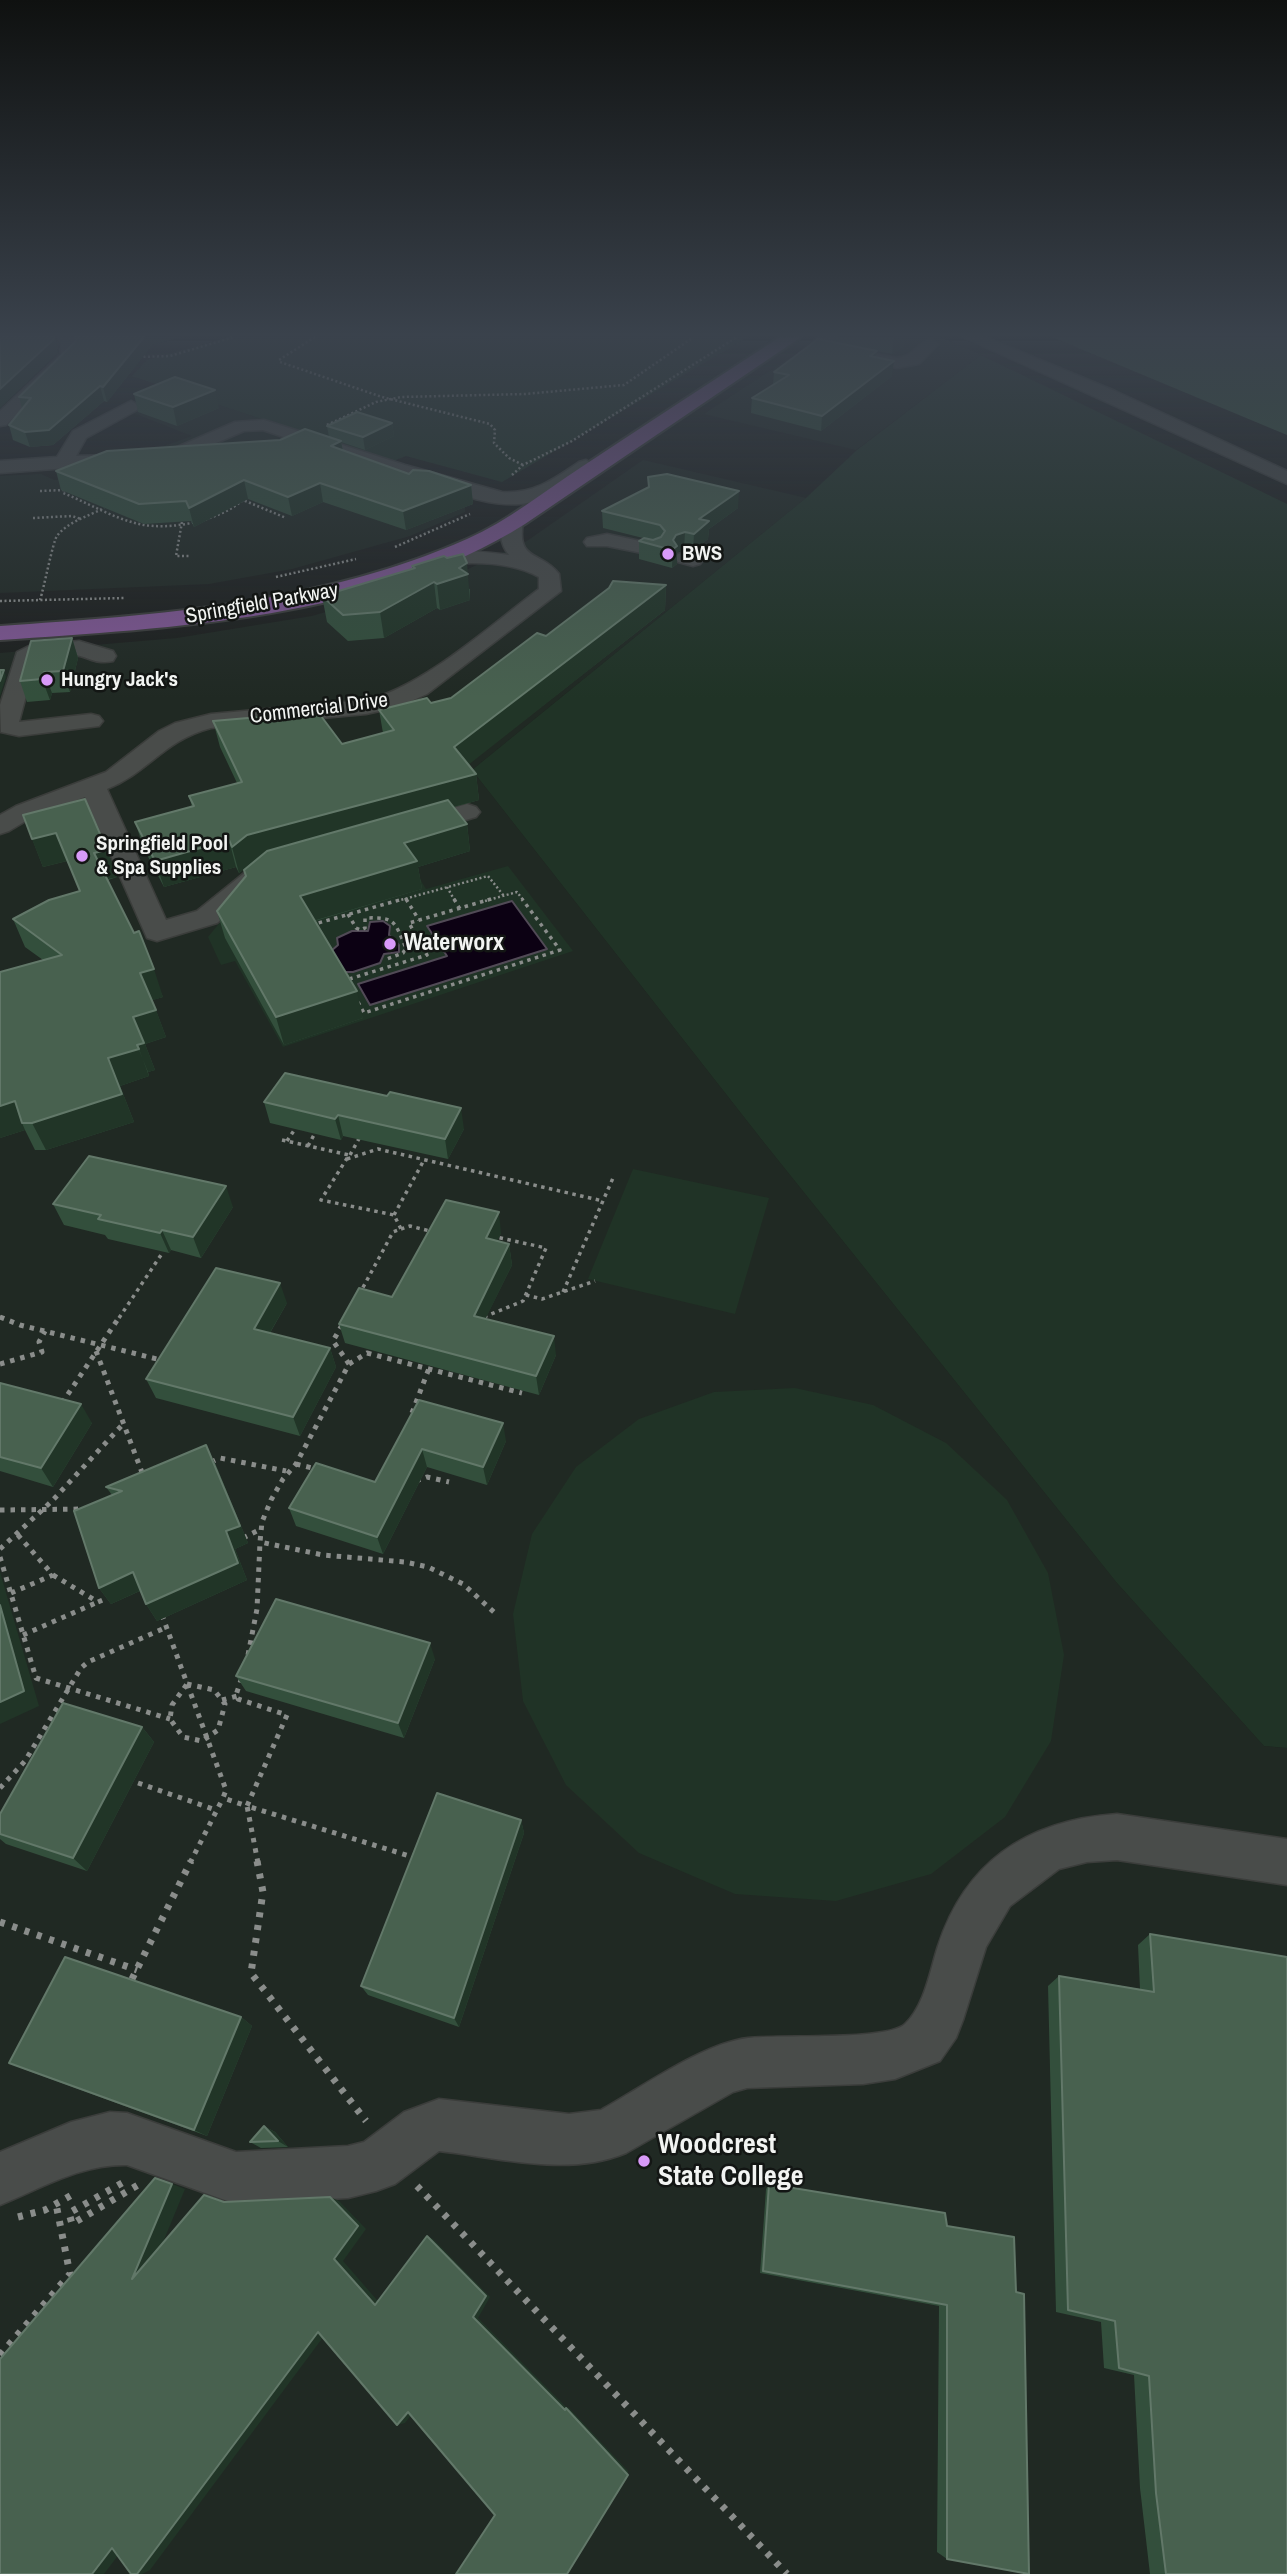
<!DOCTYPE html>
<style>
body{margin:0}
canvas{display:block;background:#1c1f1d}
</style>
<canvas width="1287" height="2574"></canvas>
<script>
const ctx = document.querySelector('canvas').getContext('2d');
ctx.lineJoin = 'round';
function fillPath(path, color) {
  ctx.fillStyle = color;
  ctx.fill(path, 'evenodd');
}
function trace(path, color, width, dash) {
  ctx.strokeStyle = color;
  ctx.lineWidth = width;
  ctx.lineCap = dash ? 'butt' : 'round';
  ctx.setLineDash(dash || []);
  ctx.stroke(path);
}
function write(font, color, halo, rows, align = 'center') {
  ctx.font = font + ' "Archivo Narrow",sans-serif';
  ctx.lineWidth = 5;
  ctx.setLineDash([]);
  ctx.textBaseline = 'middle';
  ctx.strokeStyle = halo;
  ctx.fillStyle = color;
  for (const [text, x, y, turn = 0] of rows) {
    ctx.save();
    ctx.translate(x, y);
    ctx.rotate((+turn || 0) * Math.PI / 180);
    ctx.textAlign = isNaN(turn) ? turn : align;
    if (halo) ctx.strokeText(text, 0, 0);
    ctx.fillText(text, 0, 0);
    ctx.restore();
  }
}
fillPath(new Path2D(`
 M 825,337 L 940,337 L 981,355 L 856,450 L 704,414 L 785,361 L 802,354 Z
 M 182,392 L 279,425 L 465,500 L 465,512 L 410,536 L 292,569 L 209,584 L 0,593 L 0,476 L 41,474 L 54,480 L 73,480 L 85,455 L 148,452 L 192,436 L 131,412 Z
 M 643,460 L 806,498 L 472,770 L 762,1140 L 1117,1583 L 1264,1746 L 1287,1748 L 1287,2574 L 0,2574 L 0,653 L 177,638 L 312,616 L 464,571 L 527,541 Z`), '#202923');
fillPath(new Path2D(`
 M 230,337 L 748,337 L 502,482 L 406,456 L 391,462 L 132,376 L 147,360 Z
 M 981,355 L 1287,504 L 1287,1748 L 1264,1746 L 1117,1583 L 762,1140 L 472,770 L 806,498 L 857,450 Z
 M 404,853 L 426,889 L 508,866 L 573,951 L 283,1047 L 235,961 L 221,965 L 208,937 L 244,893 Z
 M 633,1169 L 769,1198 L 735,1314 L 588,1279 Z
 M 795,1388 L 873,1405 L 946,1443 L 1007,1500 L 1048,1573 L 1064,1655 L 1051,1741 L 1005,1817 L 931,1874 L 836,1901 L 735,1894 L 639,1853 L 566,1785 L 523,1701 L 513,1614 L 532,1534 L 576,1467 L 639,1419 L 714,1392 Z`), '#203326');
fillPath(new Path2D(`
 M 1052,337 L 1287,337 L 1287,435 Z`), '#385641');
const water = new Path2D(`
 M 512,901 L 547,949 L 370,1005 L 358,984 L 447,956 L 427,926 Z
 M 383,921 L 390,926 L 389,935 L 399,945 L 399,952 L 384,954 L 380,963 L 353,972 L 342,972 L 331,951 L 338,945 L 337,938 L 352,931 L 368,931 L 370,922 Z`);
fillPath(water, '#0c0113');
trace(water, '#514a56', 2);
const minor = new Path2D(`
 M 57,337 L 75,337 L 77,355 L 6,425 L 0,426 L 0,411 L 61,354 L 61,342 Z
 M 818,337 L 836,337 L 829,345 L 897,358 C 915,356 916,343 931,339 L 939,344 L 919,364 L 897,368 L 810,350 L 808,347 Z
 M 963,337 L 985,337 L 1115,391 L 1287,471 L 1287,484 Z
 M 131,401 L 140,406 L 137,410 L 86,438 L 76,456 L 150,454 L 168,451 L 235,422 L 264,420 L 405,465 L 502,492 C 534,494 554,479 579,462 L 586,460 L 595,466 C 580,486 545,502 520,504 C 487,507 452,491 421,481 C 368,464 315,448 263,430 L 244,431 L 179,459 L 150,466 L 81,467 L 0,473 L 0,461 L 57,457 L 73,431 Z
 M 513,516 L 523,522 C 516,562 542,551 559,574 L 561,591 L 427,694 L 398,707 L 366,714 L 211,728 C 164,740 148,773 107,789 L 166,920 L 197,911 L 248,870 L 257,868 L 266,870 L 270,876 L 266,882 L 217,923 L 157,941 L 147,938 L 85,797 L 34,816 L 9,831 L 0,834 L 0,815 L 16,806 L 106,772 L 159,731 L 175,723 L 211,714 L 366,700 C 422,688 492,624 539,589 L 539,577 C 520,566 493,563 472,563 C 458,563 445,567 432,563 L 429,559 L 432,555 C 457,548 483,552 509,555 C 500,544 498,530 506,518 Z
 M 607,534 L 659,545 L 662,549 L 659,553 L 652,555 L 607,546 L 587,546 L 584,542 L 587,538 Z
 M 685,552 L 700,556 L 703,560 L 700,564 L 693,566 L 678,562 L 675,558 L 678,554 Z
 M 79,641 L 113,651 L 116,656 L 113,661 C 95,665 90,657 75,655 C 63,653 47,658 36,659 L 19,722 L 91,714 L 99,716 L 103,721 L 99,726 L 19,736 L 1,732 L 0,705 L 17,652 L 29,646 Z
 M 467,804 L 476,807 L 480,812 L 476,817 L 414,835 L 405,832 L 401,827 L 405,822 Z
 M 1117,1814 L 1287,1839 L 1287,1885 L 1117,1860 L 1087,1862 L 1059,1869 L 1010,1906 L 986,1947 L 963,2020 L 956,2038 L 940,2061 L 895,2079 L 863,2084 L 747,2088 L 733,2092 L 626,2153 C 568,2177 500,2158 439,2151 L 395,2184 L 376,2191 L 348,2198 L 236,2204 L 127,2165 C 81,2164 42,2188 0,2205 L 0,2152 L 71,2122 L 110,2112 L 127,2113 L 236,2152 L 348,2146 L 364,2142 L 404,2112 L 439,2099 L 569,2114 L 601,2110 C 641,2088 703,2043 748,2038 C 778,2034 887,2041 905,2024 C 925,2005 930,1970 938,1946 C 966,1860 1029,1820 1117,1814 Z`);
const major = new Path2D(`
 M 780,337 L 801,337 L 525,524 C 374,619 173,628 0,640 L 0,626 C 159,615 320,604 467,539 C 508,521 543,492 580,468 C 646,424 713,381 780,337 Z`);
trace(minor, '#3b3d3b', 3);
trace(major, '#3b3d3b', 4);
trace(new Path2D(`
 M 315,337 L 279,360 L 280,362 L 382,397 L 490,424 L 495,430 L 494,443 L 509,458 L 523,465
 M 139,357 L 170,356 L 234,337
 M 327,425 L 376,402 L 401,397 L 525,394 L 624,385 L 691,339
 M 512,475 L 523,465 L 572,441 L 737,337
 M 66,485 L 63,493 C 88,503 113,518 139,524 C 170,531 219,521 243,500 L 286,518
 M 40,491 L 64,490
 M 33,518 L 72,516 L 81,519
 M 182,522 L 176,556 L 189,556
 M 395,547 L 470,514
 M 276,577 L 356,559
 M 40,600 C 44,588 53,541 57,536 C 67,522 89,516 104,508
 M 0,601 L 125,598
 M 447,887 L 455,901
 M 405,898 L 407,901
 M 397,901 L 488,876 L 504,896
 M 485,901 L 517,892 L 524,901`), '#8a8d8b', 2.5, [2, 2.5]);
trace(new Path2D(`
 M 406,899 L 419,920
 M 454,899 L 460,909
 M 491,899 L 409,923 L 427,955 L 346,980 L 364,1013 L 560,950 L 522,899
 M 348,914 L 356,928 L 361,930 L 365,928 L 365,918 C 396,917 394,921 406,948 L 403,953 L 387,959
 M 311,925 L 403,899
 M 282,1140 L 349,1155 L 321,1200 L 394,1215 L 401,1229 L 393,1232 L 360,1293
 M 287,1141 L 295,1129
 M 308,1146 L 315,1133
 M 350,1155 L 361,1135
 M 347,1159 L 378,1149 L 603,1201
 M 394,1215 L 424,1160
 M 401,1229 L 410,1226 L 434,1232
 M 563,1292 L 613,1178
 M 526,1295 L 542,1299 L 595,1281
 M 0,1317 L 3,1318
 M 484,1317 L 523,1301 L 546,1248 L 496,1237
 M 119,1318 L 163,1252`), '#8a8d8b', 3.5, [3.5, 4.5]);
trace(new Path2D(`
 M 0,1317 L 20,1325 L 161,1360
 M 342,1325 L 333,1341 L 349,1364 L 296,1464 L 283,1479 L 271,1500 L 262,1522 L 260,1542 L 323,1555 L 405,1562 L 428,1567 L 463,1584 L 495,1613
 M 96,1351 L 143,1475
 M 0,1364 L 42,1352 L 39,1342 L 45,1331
 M 349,1364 L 367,1353 L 522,1393
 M 62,1403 L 120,1316
 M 412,1413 L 431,1363
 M 211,1462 L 220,1458 L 286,1471
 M 296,1464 L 316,1469
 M 416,1481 L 427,1477 L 449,1482
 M 0,1510 L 85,1509
 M 243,1538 L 259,1530
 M 0,1549 L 53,1500 L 124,1423
 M 0,1557 L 36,1678 L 170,1719
 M 53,1575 L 98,1602 L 110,1597
 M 11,1593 L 53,1575 L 17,1534
 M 162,1615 L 226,1790 L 223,1798 L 247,1806 L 287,1715 L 238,1699 L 236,1695 L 242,1677
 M 23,1635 L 98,1602
 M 248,1655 L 257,1609 L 260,1542
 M 187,1684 L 214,1690 L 225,1704 L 218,1730 L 202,1741 L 183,1737 L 170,1719 L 172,1705 Z
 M 222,1700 L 237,1696
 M 138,1783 L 216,1810
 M 0,1788 L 25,1761 L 81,1668 L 88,1662 L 167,1627
 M 190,1863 L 223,1798
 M 258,1863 L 247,1806 L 416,1858`), '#8a8d8b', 5, [4.5, 6]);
trace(new Path2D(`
 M 257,1861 L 263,1892 L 251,1973 L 366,2121
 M 0,1922 L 137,1970
 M 132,1979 L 191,1861
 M 122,2183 L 69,2213 L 72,2224 L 138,2185
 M 417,2186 L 787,2574
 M 18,2217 L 45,2210 L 77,2192
 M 0,2355 L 70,2274 L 56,2204`), '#8a8d8b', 7, [5, 8]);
fillPath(minor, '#494c4a');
fillPath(major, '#805794');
fillPath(new Path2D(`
 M 835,337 L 905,337 L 903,347 L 892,354 L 877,351 L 876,358 L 892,376 L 821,431 L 751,413 L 752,398 L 773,385 L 774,372 L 834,343 Z
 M 76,341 L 152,345 L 107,402 L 104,401 L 53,445 L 30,447 L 13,440 L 9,425 L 22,408 L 19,397 Z
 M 134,394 L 219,408 L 177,426 L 138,412 Z
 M 392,423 L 394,436 L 365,450 L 341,442 L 343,450 L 409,474 L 471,485 L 473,504 L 406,530 L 323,502 L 292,516 L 248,499 L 194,527 L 191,521 L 144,524 L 61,490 L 56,471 L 329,437 L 327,426 Z
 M 648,477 L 738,508 L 709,529 L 708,539 L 693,551 L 684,549 L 677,552 L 677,564 L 672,568 L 639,559 L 639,541 L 643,538 L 603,528 L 602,511 L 648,487 Z
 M 412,566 L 470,589 L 470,600 L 440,610 L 437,608 L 384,638 L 348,641 L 327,622 L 322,596 L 412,569 Z
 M 666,585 L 665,610 L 468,764 L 476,774 L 479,800 L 454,807 L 467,824 L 470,851 L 418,867 L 422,889 L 315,921 L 363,1018 L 284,1045 L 225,938 L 217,911 L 245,877 L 244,870 L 254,861 L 239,873 L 236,867 L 164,887 L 144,849 L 135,822 L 192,807 L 189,796 L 237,783 L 220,747 L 213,721 L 342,744 L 383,733 L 379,710 L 431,703 L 451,698 L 546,636 Z
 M 72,638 L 78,658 L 70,692 L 52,693 L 50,700 L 27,702 L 20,681 Z
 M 23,815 L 107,850 L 117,877 L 108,880 L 163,997 L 152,1000 L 166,1037 L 145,1044 L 155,1070 L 148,1072 L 149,1076 L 120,1086 L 134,1122 L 46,1150 L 35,1150 L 25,1130 L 0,1138 L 43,960 L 25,947 L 13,919 L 80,891 L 67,861 L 43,867 Z
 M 264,1102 L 464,1129 L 448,1159 L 343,1136 L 341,1140 L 270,1123 Z
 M 53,1204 L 233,1207 L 201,1258 L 171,1250 L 169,1253 L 108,1239 L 105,1235 L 64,1225 Z
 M 501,1233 L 497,1241 L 509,1244 L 512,1265 L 485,1319 L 556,1355 L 539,1395 L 345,1343 L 339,1324 L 392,1297 Z
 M 287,1303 L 270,1333 L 330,1348 L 336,1367 L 300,1436 L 156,1398 L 146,1379 Z
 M 0,1383 L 92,1423 L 53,1487 L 0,1471 Z
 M 419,1400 L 506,1441 L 487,1485 L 427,1467 L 383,1554 L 296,1526 L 289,1508 L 375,1482 Z
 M 215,1463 L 248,1543 L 235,1549 L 247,1580 L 157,1621 L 146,1604 L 140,1591 L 111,1604 L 99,1588 L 112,1495 L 106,1487 Z
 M 435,1659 L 404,1738 L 246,1691 L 236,1676 Z
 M 142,1727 L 154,1742 L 87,1871 L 6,1844 L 0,1839 L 0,1814 Z
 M 521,1820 L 524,1833 L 459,2027 L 368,1995 L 361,1986 Z
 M 1150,1934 L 1287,2574 L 1150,2574 L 1140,2488 L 1134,2375 L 1104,2368 L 1101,2322 L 1056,2312 L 1048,1986 L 1059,1976 L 1140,1989 L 1138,1945 Z
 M 241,2017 L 252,2026 L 207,2136 L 26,2070 L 9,2063 Z
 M 264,2126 L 275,2132 L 288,2147 L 261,2148 L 250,2142 Z
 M 769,2184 L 947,2226 L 1016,2292 L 947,2559 L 937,2552 L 939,2306 L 760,2273 L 766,2189 Z`), '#334f3c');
fillPath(new Path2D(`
 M 54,337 L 56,337 L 58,353 L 0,408 L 0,389 Z
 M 144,337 L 181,337 L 152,345 L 107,402 L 103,387 Z
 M 894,337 L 905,337 L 903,347 L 892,354 Z
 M 894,361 L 892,376 L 821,431 L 822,416 Z
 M 100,386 L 104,401 L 53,445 L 30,447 L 25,432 Z
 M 215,390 L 219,408 L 177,426 L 173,407 Z
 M 392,423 L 394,436 L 365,450 L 363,437 Z
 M 341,441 L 344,459 L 331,446 Z
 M 244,480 L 248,499 L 194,527 L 189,508 Z
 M 320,483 L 323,502 L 292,516 L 288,497 Z
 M 471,485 L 473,504 L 406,530 L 403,511 Z
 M 739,491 L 738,508 L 709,529 L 708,539 L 693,551 L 694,534 L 699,519 Z
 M 685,532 L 684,549 L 677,552 L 677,564 L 672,568 L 673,540 L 676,535 Z
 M 467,563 L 470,600 L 440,610 L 437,584 Z
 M 434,582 L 437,608 L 384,638 L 380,612 Z
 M 666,585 L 665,610 L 458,773 L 454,747 Z
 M 72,638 L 78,658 L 70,692 L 63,671 Z
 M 4,670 L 6,677 L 0,696 L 0,681 Z
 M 44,672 L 52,693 L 50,700 L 42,679 Z
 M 476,774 L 479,800 L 254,861 L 239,873 L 232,847 L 247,835 Z
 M 467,824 L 470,851 L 418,867 L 422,889 L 306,923 L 300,896 L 404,843 Z
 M 56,833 L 67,861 L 43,867 L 32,839 Z
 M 229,840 L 236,867 L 164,887 L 155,861 Z
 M 107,850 L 117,877 L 104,880 L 94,853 Z
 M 154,969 L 163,997 L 150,1001 L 140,973 Z
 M 357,991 L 363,1018 L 284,1045 L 276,1017 Z
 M 156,1010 L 166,1037 L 145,1044 L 155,1070 L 148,1072 L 137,1045 L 133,1017 Z
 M 139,1049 L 149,1076 L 120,1086 L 134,1122 L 46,1150 L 32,1123 L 108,1058 Z
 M 15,1101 L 22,1123 L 25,1130 L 0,1138 L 0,1106 Z
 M 461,1108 L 464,1129 L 448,1159 L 445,1139 Z
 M 338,1115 L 343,1136 L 341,1140 L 335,1119 Z
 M 226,1186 L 233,1207 L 201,1258 L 193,1237 Z
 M 499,1212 L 501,1233 L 489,1259 L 486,1238 Z
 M 162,1230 L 171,1250 L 169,1253 L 160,1233 Z
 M 509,1244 L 512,1265 L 477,1336 L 474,1316 Z
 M 280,1283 L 287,1303 L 261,1348 L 254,1329 Z
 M 554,1336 L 556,1355 L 539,1395 L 536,1376 Z
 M 330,1348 L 336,1367 L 300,1436 L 293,1417 Z
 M 81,1404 L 92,1423 L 53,1487 L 41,1468 Z
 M 503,1423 L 506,1441 L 487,1485 L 483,1467 Z
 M 206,1445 L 215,1463 L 248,1543 L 235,1549 L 247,1580 L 157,1621 L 146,1604 L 226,1531 Z
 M 422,1449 L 427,1467 L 383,1554 L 377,1537 Z
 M 0,1572 L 39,1706 L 0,1724 Z
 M 133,1572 L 144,1589 L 111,1604 L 99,1588 Z
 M 430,1643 L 435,1659 L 404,1738 L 398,1723 Z
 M 142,1727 L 154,1742 L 87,1871 L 73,1858 Z
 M 521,1820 L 524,1833 L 459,2027 L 454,2018 Z
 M 241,2017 L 252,2026 L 207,2136 L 194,2130 Z
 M 264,2126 L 275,2132 L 288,2147 L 278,2141 Z
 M 172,2184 L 185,2189 L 147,2281 L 132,2279 Z
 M 330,2197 L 339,2201 L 366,2229 L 343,2261 L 383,2307 L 375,2305 L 334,2259 Z
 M 427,2236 L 433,2239 L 490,2297 L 478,2318 L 567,2408 L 568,2407 L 628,2471 L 628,2475 L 473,2317 Z
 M 318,2332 L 327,2332 L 150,2570 L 142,2574 L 137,2574 Z
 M 415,2410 L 405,2423 L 397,2425 L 408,2412 Z
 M 129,2541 L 104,2574 L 92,2574 L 112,2548 Z`), '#213527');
const building = new Path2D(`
 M 0,337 L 54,337 L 54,339 L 0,389 Z
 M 75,337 L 144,337 L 103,387 L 100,386 L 49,430 L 25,432 L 9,425 L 31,398 L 19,397 L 76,341 Z
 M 818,339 L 877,351 L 870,356 L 894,361 L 822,416 L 752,398 L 789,375 L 774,372 Z
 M 175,377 L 215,390 L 173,407 L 134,394 Z
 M 357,412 L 392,423 L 363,437 L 327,426 Z
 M 305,429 L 341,441 L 331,446 L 409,474 L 413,470 L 429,471 L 471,485 L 403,511 L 320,483 L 288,497 L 244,480 L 189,508 L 186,501 L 139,504 L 56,471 L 107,451 L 280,440 Z
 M 667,474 L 739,491 L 699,519 L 709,521 L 694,534 L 685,532 L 676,535 L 673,540 L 677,546 L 672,550 L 639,541 L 644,538 L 653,540 L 661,537 L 665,531 L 660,525 L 602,511 L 649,487 L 648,477 Z
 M 463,554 L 467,563 L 459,568 L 468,574 L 437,584 L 434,582 L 380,612 L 343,615 L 322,596 L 415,568 L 412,566 L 444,556 L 447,558 Z
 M 613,581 L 666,585 L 454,747 L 476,774 L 247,835 L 232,847 L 229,840 L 155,861 L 135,822 L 194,806 L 189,796 L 242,782 L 213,721 L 318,712 L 342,744 L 394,730 L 379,710 L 427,698 L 431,703 L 451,698 L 537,633 L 546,636 L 609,588 Z
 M 72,638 L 63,671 L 44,672 L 42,679 L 20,681 L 31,641 Z
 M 0,670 L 4,670 L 0,681 Z
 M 85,799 L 107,850 L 94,853 L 134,933 L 139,931 L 154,969 L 140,973 L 156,1010 L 133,1017 L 144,1043 L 137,1045 L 139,1049 L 108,1058 L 122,1094 L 32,1123 L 22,1123 L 15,1101 L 0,1106 L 0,972 L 62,955 L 13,919 L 49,900 L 80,891 L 56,833 L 32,839 L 23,815 Z
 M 448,800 L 467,824 L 404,843 L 417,861 L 300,896 L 357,991 L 276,1017 L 217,911 L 246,876 L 244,870 L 267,851 Z
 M 285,1073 L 387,1096 L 390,1092 L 461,1108 L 445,1139 L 338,1115 L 335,1119 L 264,1102 Z
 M 89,1156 L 226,1186 L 193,1237 L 162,1230 L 160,1233 L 98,1219 L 101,1215 L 53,1204 Z
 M 446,1200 L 499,1212 L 486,1238 L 509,1244 L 474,1316 L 554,1336 L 536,1376 L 339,1324 L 359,1288 L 392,1297 Z
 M 216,1268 L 280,1283 L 254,1329 L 330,1348 L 293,1417 L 146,1379 Z
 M 0,1383 L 81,1404 L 41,1468 L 0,1457 Z
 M 419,1400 L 503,1423 L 483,1467 L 422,1449 L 377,1537 L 289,1508 L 316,1463 L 375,1482 Z
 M 206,1445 L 240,1526 L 226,1531 L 238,1563 L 146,1604 L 133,1572 L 99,1588 L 74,1511 L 122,1491 L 106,1487 Z
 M 276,1599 L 430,1643 L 398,1723 L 236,1676 Z
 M 0,1605 L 24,1691 L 0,1702 Z
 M 63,1703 L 142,1727 L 73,1858 L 0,1834 L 0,1814 Z
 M 437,1793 L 521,1820 L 454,2018 L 361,1986 Z
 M 1150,1934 L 1287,1957 L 1287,2574 L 1166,2574 L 1156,2493 L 1149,2376 L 1119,2368 L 1115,2321 L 1068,2310 L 1059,1976 L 1154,1992 Z
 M 65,1957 L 241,2017 L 194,2130 L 9,2063 Z
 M 264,2126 L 278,2141 L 250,2142 Z
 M 155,2178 L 172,2184 L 132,2279 L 204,2195 L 224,2202 L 330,2197 L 358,2226 L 334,2259 L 375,2305 L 427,2236 L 486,2296 L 473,2317 L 565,2410 L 566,2408 L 628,2475 L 567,2574 L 456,2574 L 495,2515 L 408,2412 L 397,2425 L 318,2332 L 137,2574 L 131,2574 L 112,2548 L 92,2574 L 0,2574 L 0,2359 Z
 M 769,2184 L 945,2213 L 947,2226 L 1014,2237 L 1016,2292 L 1024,2294 L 1029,2574 L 947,2559 L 947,2305 L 763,2271 Z`);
fillPath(building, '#48614f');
trace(building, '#627869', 2);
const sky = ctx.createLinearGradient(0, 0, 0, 698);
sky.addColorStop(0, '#0f1110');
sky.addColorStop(0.48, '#3a424c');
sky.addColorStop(1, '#3a424c00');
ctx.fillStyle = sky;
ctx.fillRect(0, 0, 1287, 698);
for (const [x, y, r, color] of [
 [668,554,7,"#d89af8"],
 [47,680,7,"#d89af8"],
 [82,856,7,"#d89af8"],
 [390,944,7,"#d89af8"],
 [644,2161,7,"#d89af8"]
]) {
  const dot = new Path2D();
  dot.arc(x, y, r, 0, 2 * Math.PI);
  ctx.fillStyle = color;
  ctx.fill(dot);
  trace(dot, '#131614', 2.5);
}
write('bold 21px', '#f2f4f2', '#131614', [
 ["BWS",682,554],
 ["Hungry Jack's",61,680],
 ["Springfield Pool",96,844],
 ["& Spa Supplies",96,868]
], 'left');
write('21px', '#f2f4f2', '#131614', [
 ["Springfield Parkway",262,604,-10],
 ["Commercial Drive",319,709,-7]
]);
write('bold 24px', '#f2f4f2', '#131614', [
 ["Waterworx",404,944]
], 'left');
write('bold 28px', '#f2f4f2', '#131614', [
 ["Woodcrest",658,2145],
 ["State College",658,2177]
], 'left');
</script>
